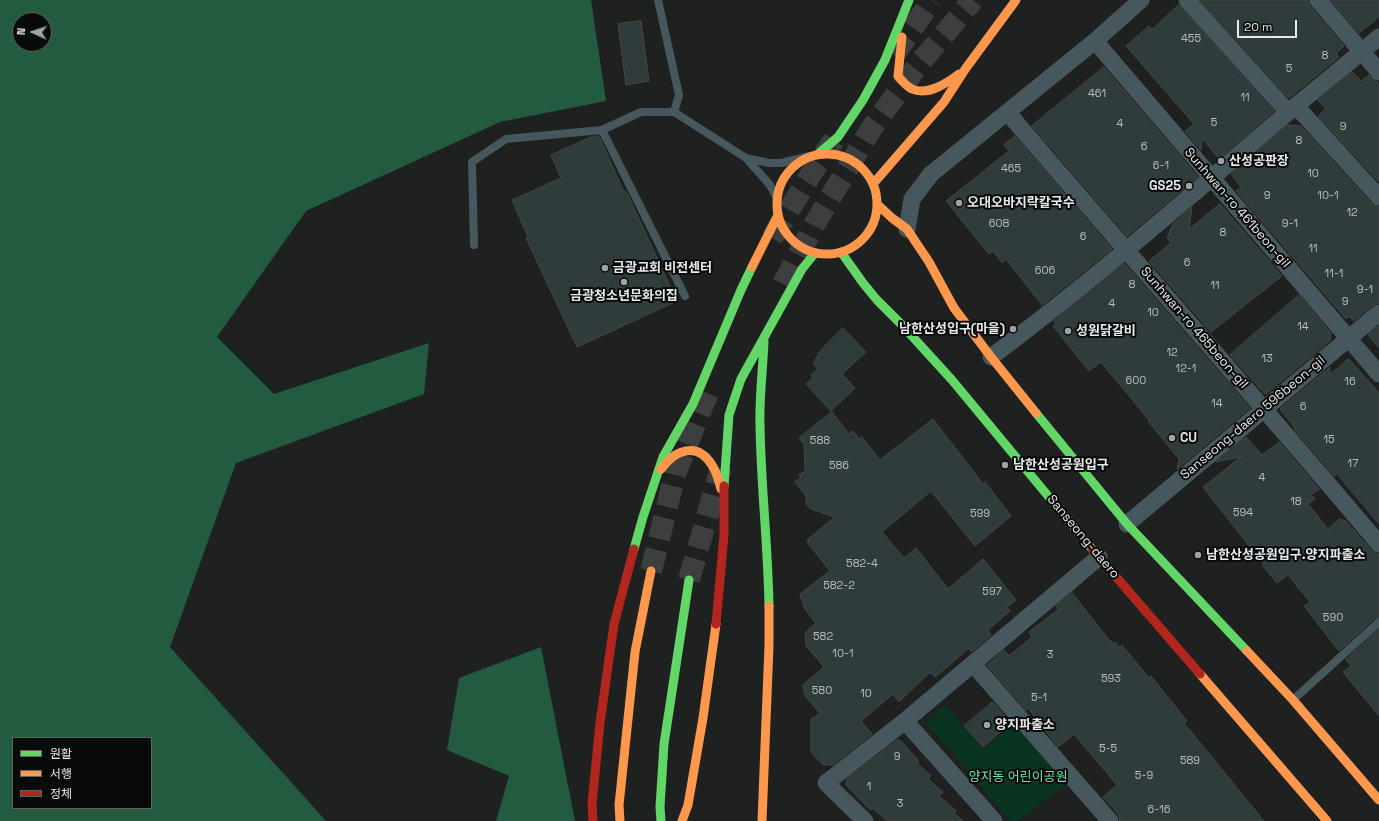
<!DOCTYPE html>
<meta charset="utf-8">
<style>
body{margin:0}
#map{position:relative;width:1379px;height:821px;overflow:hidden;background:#1f2020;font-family:"Space Grotesk","Noto Sans KR",sans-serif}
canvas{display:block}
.legend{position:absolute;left:12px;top:737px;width:140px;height:72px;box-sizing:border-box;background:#090a0a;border:1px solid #626363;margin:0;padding:5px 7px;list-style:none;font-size:12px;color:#e7e8e9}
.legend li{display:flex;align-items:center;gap:8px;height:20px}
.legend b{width:20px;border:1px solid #626363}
.north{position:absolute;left:12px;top:12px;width:40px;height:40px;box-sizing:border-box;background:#090a0a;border:1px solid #626363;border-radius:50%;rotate:273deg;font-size:11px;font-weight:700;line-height:16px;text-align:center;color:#e7e8e9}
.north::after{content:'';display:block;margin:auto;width:14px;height:18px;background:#a1a2a3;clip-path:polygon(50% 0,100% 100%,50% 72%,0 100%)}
.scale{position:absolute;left:1237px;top:20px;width:60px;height:18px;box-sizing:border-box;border:2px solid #e7e8e9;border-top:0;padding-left:5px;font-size:12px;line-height:14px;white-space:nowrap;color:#e7e8e9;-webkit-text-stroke:3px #090a0a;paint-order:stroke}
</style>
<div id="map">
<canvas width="1379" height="821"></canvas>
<ul class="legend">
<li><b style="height:5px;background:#63d668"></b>원활</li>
<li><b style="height:5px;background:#ff974d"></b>서행</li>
<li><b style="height:5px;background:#b3261e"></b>정체</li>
</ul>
<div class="north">N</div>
<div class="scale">20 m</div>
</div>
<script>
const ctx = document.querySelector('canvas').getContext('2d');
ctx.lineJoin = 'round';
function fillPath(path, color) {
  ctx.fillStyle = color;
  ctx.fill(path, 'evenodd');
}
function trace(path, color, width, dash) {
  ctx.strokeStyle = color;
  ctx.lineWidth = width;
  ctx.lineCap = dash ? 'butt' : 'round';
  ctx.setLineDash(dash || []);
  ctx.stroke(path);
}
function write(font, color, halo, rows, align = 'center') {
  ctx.font = font + ' "Space Grotesk","Noto Sans KR",sans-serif';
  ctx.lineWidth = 4;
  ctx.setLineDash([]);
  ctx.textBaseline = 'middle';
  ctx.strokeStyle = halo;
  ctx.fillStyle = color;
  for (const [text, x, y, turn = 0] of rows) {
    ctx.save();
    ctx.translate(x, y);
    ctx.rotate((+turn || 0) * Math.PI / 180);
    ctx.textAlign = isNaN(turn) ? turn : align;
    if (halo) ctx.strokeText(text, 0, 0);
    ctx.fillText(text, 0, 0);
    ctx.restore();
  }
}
fillPath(new Path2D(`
 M 945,705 L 983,749 L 1016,723 L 1069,782 L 1017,821 L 1011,821 L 926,723 Z`), '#0a3422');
fillPath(new Path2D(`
 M 0,0 L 591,0 L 606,101 L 500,122 L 306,211 L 217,337 L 274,394 L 429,343 L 424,394 L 236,463 L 170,647 L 326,821 L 0,821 ZM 20,20 L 44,20 L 44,44 L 20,44 ZM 13,738 L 151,738 L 151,808 L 13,808 Z
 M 541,647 L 575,821 L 496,821 L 509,776 L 447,750 L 459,678 Z`), '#225b40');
const building = new Path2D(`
 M 1200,0 L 1308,0 L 1310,6 L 1344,46 L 1336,53 L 1339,57 L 1289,98 Z
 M 1331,0 L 1379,0 L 1379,17 L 1359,33 Z
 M 1179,5 L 1274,111 L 1219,159 L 1202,138 L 1201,150 L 1185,131 L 1194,124 L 1126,46 L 1149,26 L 1152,29 Z
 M 641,21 L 649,81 L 626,85 L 618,24 Z
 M 1104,67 L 1198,177 L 1127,236 L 1032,126 Z
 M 1352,72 L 1361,81 L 1369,75 L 1379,84 L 1379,182 L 1318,116 L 1326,109 L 1318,100 Z
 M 1288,125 L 1301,126 L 1372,204 L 1379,207 L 1379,303 L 1373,305 L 1354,321 L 1349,316 L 1346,319 L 1236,191 L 1241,187 L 1231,174 Z
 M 599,136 L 624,192 L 626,191 L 677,301 L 577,347 L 526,238 L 528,237 L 512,200 L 561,178 L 551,155 L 591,137 Z
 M 1015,136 L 1112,249 L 1042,305 L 1006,259 L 1002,263 L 993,251 L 989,254 L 946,201 L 1009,151 L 1004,145 Z
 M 1220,204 L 1282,276 L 1211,332 L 1149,261 L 1171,243 L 1167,238 L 1173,224 L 1192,207 L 1189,229 Z
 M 1125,264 L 1250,408 L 1177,469 L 1179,459 L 1148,421 L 1149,420 L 1101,362 L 1089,371 L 1053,326 L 1056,324 L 1054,321 Z
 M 1299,295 L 1331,333 L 1330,341 L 1267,393 L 1265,394 L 1230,355 Z
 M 1379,326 L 1379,348 L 1368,335 Z
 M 843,328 L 866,352 L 842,374 L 855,388 L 831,411 L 806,384 L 813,378 L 811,375 L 818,368 L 813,364 L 820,351 Z
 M 1349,359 L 1379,393 L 1379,524 L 1337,474 L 1334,476 L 1294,429 L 1295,428 L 1280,409 L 1330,367 L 1330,374 Z
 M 832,412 L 849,434 L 853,431 L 859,439 L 862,437 L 880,460 L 933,419 L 983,484 L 985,482 L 1011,516 L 975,546 L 931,491 L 882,532 L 904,558 L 916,548 L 948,589 L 983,559 L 1016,600 L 1007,607 L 1010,611 L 988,630 L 991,635 L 971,652 L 969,648 L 935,677 L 930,672 L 899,702 L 893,694 L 861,721 L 872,734 L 833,765 L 823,765 L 811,752 L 811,719 L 820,713 L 805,696 L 803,685 L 824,667 L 806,646 L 805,633 L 816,623 L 805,609 L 800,594 L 830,571 L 807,542 L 809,541 L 807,540 L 835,517 L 811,509 L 807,505 L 806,501 L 806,496 L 795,482 L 801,477 L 799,475 L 805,471 L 804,444 L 799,438 Z
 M 1246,437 L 1262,455 L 1279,442 L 1319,489 L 1311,495 L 1315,499 L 1308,504 L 1328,529 L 1339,519 L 1346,521 L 1371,550 L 1375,553 L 1379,554 L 1379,617 L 1375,618 L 1339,651 L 1304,606 L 1310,602 L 1288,575 L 1277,583 L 1263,566 L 1264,565 L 1203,487 L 1241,457 L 1216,462 Z
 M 1072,593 L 1110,641 L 1111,640 L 1113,644 L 1115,642 L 1120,648 L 1122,645 L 1149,678 L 1151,676 L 1187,721 L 1184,723 L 1264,821 L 1120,821 L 1118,814 L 1103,797 L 1117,785 L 1074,734 L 1058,747 L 1028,708 L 1026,710 L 987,665 L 1004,650 L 1009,656 L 1032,637 L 1029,632 L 1059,609 L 1056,606 Z
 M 1379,629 L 1379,716 L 1343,672 L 1351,666 L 1346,660 Z
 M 993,702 L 1011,723 L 983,747 L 964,726 Z
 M 897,740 L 900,740 L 919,761 L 917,763 L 931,776 L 928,779 L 943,792 L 939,796 L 956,811 L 954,813 L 963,821 L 887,821 L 873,808 L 870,810 L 846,785 L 847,779 Z`);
fillPath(building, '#303c3b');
trace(building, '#454646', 1);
trace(new Path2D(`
 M 894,55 L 932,0
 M 772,238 L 816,166 L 834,140
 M 783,284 L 814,225 L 871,129 L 915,69 L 973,0
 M 651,571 L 675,474 L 709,390
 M 689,580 L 721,468`), '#3d3e3e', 22, [22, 11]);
trace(new Path2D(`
 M 658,0 L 679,95 L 674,112 L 746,158 L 770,185 L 777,199
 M 602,130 L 685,296
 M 746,158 L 769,163 L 781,163 L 810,156
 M 474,245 L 472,162 L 506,139 L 602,130 L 641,112 L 674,112
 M 1294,699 L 1379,622`), '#46585e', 8);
trace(new Path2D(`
 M 1187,0 L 1288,112
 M 1318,0 L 1379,72
 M 1095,41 L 1379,374
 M 1296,106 L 1379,197
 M 1008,113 C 1131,257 1257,399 1379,544
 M 907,229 L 912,199 L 931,174 L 1095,41 L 1141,0
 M 991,357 C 1091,282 1185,201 1279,120 C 1312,92 1346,65 1379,37
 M 1127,524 L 1379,313
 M 973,664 L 1110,821
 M 905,721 L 994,821
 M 865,821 L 826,783 L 905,721 L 1099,557`), '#46585e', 17);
trace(new Path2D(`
 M 818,154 L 838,137 L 863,100 L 885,60 L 909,0
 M 841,252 L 863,283 L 877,300 L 901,324 L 952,380 L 1092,549
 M 764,341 C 763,369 759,398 760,426 C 761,486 768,546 769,606
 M 1036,413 L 1127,524 L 1247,651
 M 724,486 L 729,415 L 741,379 L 802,269 L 815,253
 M 634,549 L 643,517 L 663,457 L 693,404 L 741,290 L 752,267
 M 661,821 L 660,807 L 664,744 L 689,580`), '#63d668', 9);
trace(new Path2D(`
 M 902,37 L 898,76 C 902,81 906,86 912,89 C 928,96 947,83 959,74
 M777 204a50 50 0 1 1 100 0a50 50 0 1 1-100 0Z
 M 873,184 L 944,102 L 966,68 L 1016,0
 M 877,204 L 892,218 L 907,229 L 929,262 L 954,308 L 991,357 L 1036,413
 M 752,267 L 778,215
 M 661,469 C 675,450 697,441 712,465 C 717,473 719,481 721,489
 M 1247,651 L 1293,700 L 1379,800
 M 1200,674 L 1327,821
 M 620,821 L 619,805 L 635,652 L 651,571
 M 682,821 L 688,805 L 703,718 L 716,624
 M 762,821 L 769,646 L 769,606`), '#ff974d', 9);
trace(new Path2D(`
 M 1092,549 L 1200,674
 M 716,624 L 724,535 L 724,486
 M 593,821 L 592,804 L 600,723 L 614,624 L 634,549`), '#b3261e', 9);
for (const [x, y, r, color] of [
 [1221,161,4,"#a1a2a3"],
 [1189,186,4,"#a1a2a3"],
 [959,203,4,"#a1a2a3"],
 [605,268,4,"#a1a2a3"],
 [624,282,4,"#a1a2a3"],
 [1013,329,4,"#a1a2a3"],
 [1068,331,4,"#a1a2a3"],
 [1172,438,4,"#a1a2a3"],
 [1005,465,4,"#a1a2a3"],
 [1198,555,4,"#a1a2a3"],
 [987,725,4,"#a1a2a3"]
]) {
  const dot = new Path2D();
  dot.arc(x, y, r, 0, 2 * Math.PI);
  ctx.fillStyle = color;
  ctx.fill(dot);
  trace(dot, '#090a0a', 1.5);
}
write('11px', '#b9bdbe', null, [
 ["455",1191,39],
 ["8",1325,56],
 ["5",1289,69],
 ["461",1097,94],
 ["11",1245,98],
 ["5",1214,123],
 ["4",1120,124],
 ["9",1343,127],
 ["8",1299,141],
 ["6",1144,147],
 ["6-1",1161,166],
 ["465",1011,169],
 ["10",1313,174],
 ["9",1267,196],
 ["10-1",1328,196],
 ["12",1352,213],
 ["608",999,224],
 ["9-1",1290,224],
 ["8",1223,233],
 ["6",1083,237],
 ["11",1313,249],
 ["6",1187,263],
 ["606",1045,271],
 ["11-1",1334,274],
 ["8",1132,285],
 ["11",1215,286],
 ["9-1",1365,290],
 ["9",1345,302],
 ["4",1112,304],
 ["10",1153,313],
 ["14",1303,327],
 ["12",1172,353],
 ["13",1267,359],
 ["12-1",1186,369],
 ["600",1136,381],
 ["16",1350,382],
 ["14",1217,404],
 ["6",1303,407],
 ["15",1329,440],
 ["588",820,441],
 ["17",1353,464],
 ["586",839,466],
 ["4",1262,478],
 ["18",1296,502],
 ["594",1243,513],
 ["599",980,514],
 ["582-4",862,564],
 ["582-2",839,586],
 ["597",992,592],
 ["590",1333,618],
 ["582",823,637],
 ["10-1",843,654],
 ["3",1050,655],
 ["593",1111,679],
 ["580",822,691],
 ["10",866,694],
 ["5-1",1039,698],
 ["5-5",1108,749],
 ["9",897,757],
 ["589",1190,761],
 ["5-9",1144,776],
 ["1",869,787],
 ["3",900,804],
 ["6-16",1159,810]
]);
write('bold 13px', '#e7e8e9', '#090a0a', [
 ["산성공판장",1229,161],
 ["GS25",1181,186,"right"],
 ["오대오바지락칼국수",967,203],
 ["금광교회 비전센터",613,268],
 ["금광청소년문화의집",624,296,"center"],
 ["남한산성입구(마을)",1005,329,"right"],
 ["성원닭갈비",1076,331],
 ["CU",1180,438],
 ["남한산성공원입구",1013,465],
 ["남한산성공원입구.양지파출소",1206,555],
 ["양지파출소",995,725]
], 'left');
write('13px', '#e7e8e9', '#090a0a', [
 ["Sunhwan-ro 461beon-gil",1237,208,49],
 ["Sunhwan-ro 465beon-gil",1194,328,49],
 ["Sanseong-daero 596beon-gil",1253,418,-40],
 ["Sanseong-daero",1083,537,50]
]);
write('13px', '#70e3a8', '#090a0a', [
 ["양지동 어린이공원",1018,777]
]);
</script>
